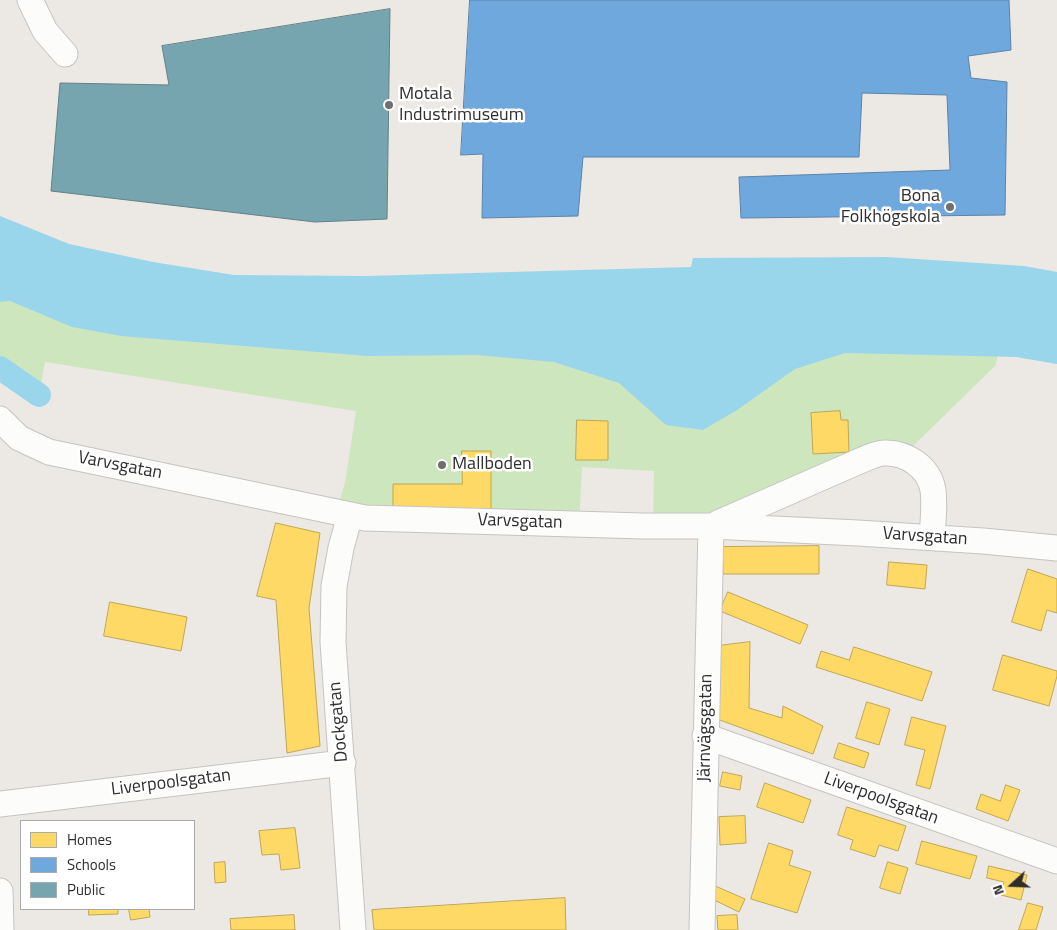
<!DOCTYPE html>
<meta charset="utf-8">
<style>
body{margin:0}
#map{position:relative;width:1057px;height:930px;overflow:hidden;background:#ece8e4;font-family:"Titillium Web",sans-serif}
canvas{display:block}
.legend{position:absolute;left:20px;top:820px;width:175px;height:90px;box-sizing:border-box;background:#fff;border:1px solid #ababab;margin:0;padding:6px 9px;list-style:none;font-size:15px;color:#2e2e2e}
.legend li{display:flex;align-items:center;gap:10px;height:25px}
.legend b{width:25px;border:1px solid #ababab}
.north{position:absolute;left:987px;top:860px;width:50px;height:50px;-webkit-text-stroke:4px #fff;paint-order:stroke;rotate:250deg;font-size:14px;font-weight:700;line-height:20px;text-align:center;color:#2e2e2e}
.north::after{content:'';display:block;margin:auto;width:18px;height:22px;background:#2e2e2e;clip-path:polygon(50% 0,100% 100%,50% 72%,0 100%)}
</style>
<div id="map">
<canvas width="1057" height="930"></canvas>
<ul class="legend">
<li><b style="height:14px;background:#ffd966"></b>Homes</li>
<li><b style="height:14px;background:#6fa8dc"></b>Schools</li>
<li><b style="height:14px;background:#76a5af"></b>Public</li>
</ul>
<div class="north">N</div>
</div>
<script>
const ctx = document.querySelector('canvas').getContext('2d');
ctx.lineJoin = 'round';
function fillPath(path, color) {
  ctx.fillStyle = color;
  ctx.fill(path, 'evenodd');
}
function trace(path, color, width, dash) {
  ctx.strokeStyle = color;
  ctx.lineWidth = width;
  ctx.lineCap = dash ? 'butt' : 'round';
  ctx.setLineDash(dash || []);
  ctx.stroke(path);
}
function write(font, color, halo, rows, align = 'center') {
  ctx.font = font + ' "Titillium Web",sans-serif';
  ctx.lineWidth = 5;
  ctx.setLineDash([]);
  ctx.textBaseline = 'middle';
  ctx.strokeStyle = halo;
  ctx.fillStyle = color;
  for (const [text, x, y, turn = 0] of rows) {
    ctx.save();
    ctx.translate(x, y);
    ctx.rotate((+turn || 0) * Math.PI / 180);
    ctx.textAlign = isNaN(turn) ? turn : align;
    if (halo) ctx.strokeText(text, 0, 0);
    ctx.fillText(text, 0, 0);
    ctx.restore();
  }
}
fillPath(new Path2D(`
 M 0,254 L 188,302 L 1006,301 L 996,365 L 911,448 L 697,525 L 653,525 L 654,471 L 582,467 L 579,525 L 335,516 L 345,483 L 356,411 L 45,362 L 39,395 L 0,368 Z`), '#cee6be');
fillPath(new Path2D(`
 M 0,216 L 69,244 L 153,262 L 234,275 L 367,276 L 691,267 L 693,258 L 887,257 L 1024,266 L 1057,272 L 1057,364 L 1016,357 L 845,353 L 795,369 L 737,410 L 703,430 L 666,425 L 619,383 L 554,362 L 477,355 L 367,356 L 121,336 L 72,327 L 10,301 L 0,302 Z`), '#99d6ec');
const homes = new Path2D(`
 M 840,411 L 841,420 L 848,420 L 849,452 L 813,454 L 811,413 Z
 M 577,420 L 608,421 L 608,460 L 576,460 Z
 M 462,451 L 491,451 L 491,510 L 393,510 L 393,484 L 462,484 Z
 M 276,523 L 320,533 L 309,608 L 320,746 L 287,753 L 276,600 L 257,596 Z
 M 819,546 L 819,574 L 723,574 L 722,547 Z
 M 889,562 L 927,565 L 925,589 L 887,585 Z
 M 1028,569 L 1057,579 L 1057,613 L 1047,610 L 1041,631 L 1012,622 Z
 M 728,592 L 808,625 L 800,644 L 720,611 Z
 M 110,602 L 187,617 L 181,651 L 104,636 Z
 M 750,642 L 749,708 L 782,718 L 783,706 L 823,726 L 813,754 L 717,719 L 718,646 Z
 M 854,647 L 932,672 L 922,701 L 816,667 L 821,651 L 849,660 Z
 M 1003,655 L 1057,671 L 1057,676 L 1049,706 L 993,690 Z
 M 867,702 L 890,709 L 879,745 L 856,738 Z
 M 912,717 L 946,726 L 930,789 L 916,785 L 925,750 L 905,745 Z
 M 839,743 L 869,753 L 864,768 L 834,758 Z
 M 723,772 L 742,776 L 740,790 L 720,786 Z
 M 765,783 L 811,800 L 803,823 L 757,807 Z
 M 1006,785 L 1020,790 L 1008,821 L 976,809 L 981,794 L 1000,801 Z
 M 847,807 L 906,826 L 898,851 L 879,845 L 875,857 L 850,849 L 853,840 L 838,835 Z
 M 745,816 L 746,843 L 720,845 L 719,817 Z
 M 295,828 L 300,868 L 281,870 L 279,854 L 262,855 L 259,831 Z
 M 922,841 L 977,856 L 970,879 L 916,864 Z
 M 769,843 L 793,851 L 789,865 L 811,872 L 797,913 L 751,899 Z
 M 225,862 L 226,882 L 215,883 L 214,863 Z
 M 888,862 L 908,868 L 900,894 L 880,888 Z
 M 989,866 L 1027,875 L 1021,900 L 1001,895 L 1004,882 L 987,878 Z
 M 713,885 L 745,899 L 739,912 L 708,897 Z
 M 565,898 L 566,930 L 374,930 L 372,910 Z
 M 1028,903 L 1043,907 L 1036,930 L 1019,930 Z
 M 89,909 L 118,909 L 118,914 L 89,915 Z
 M 129,909 L 149,909 L 150,917 L 131,920 Z
 M 294,915 L 295,930 L 231,930 L 230,919 Z
 M 737,915 L 738,930 L 718,930 L 717,916 Z`);
fillPath(homes, '#ffd966');
trace(homes, '#c0a655', 1);
const schools = new Path2D(`
 M 470,0 L 1009,0 L 1011,50 L 968,56 L 971,78 L 1007,82 L 1005,215 L 741,218 L 739,177 L 950,170 L 947,95 L 862,93 L 859,157 L 583,157 L 578,216 L 482,218 L 483,154 L 461,155 Z`);
fillPath(schools, '#6fa8dc');
trace(schools, '#5c83a8', 1);
const public = new Path2D(`
 M 390,9 L 387,219 L 315,222 L 51,191 L 60,83 L 169,85 L 162,46 Z`);
fillPath(public, '#76a5af');
trace(public, '#608188', 1);
trace(new Path2D(`
 M 0,368 L 39,395`), '#99d6ec', 24);
const street = new Path2D(`
 M 30,0 L 45,31 L 65,54
 M 0,419 L 19,438 L 49,452 L 365,518 L 643,526 L 711,526 L 858,533 L 983,541 L 1057,548
 M 350,515 L 341,548 L 334,586 L 333,642 L 353,930
 M 718,523 L 862,460 C 869,457 877,453 884,453 C 906,452 929,467 933,490 C 935,505 933,521 932,537
 M 705,736 L 1057,861
 M 0,804 L 343,763
 M 0,891 L 1,930
 M 702,930 L 711,526`);
trace(street, '#c5c4c5', 27);
trace(street, '#fcfcfb', 25);
for (const [x, y, r, color] of [
 [389,105,5,"#706f6e"],
 [950,207,5,"#706f6e"],
 [442,465,5,"#706f6e"]
]) {
  const dot = new Path2D();
  dot.arc(x, y, r, 0, 2 * Math.PI);
  ctx.fillStyle = color;
  ctx.fill(dot);
  trace(dot, '#fff', 2);
}
write('18px', '#2e2e2e', '#fff', [
 ["Motala",399,95],
 ["Industrimuseum",399,116],
 ["Bona",940,197,"right"],
 ["Folkhögskola",940,218,"right"],
 ["Mallboden",452,465]
], 'left');
write('18px', '#2e2e2e', '#fff', [
 ["Varvsgatan",120,466,11],
 ["Varvsgatan",520,522,2],
 ["Varvsgatan",925,537,4],
 ["Dockgatan",339,722,-95],
 ["Järnvägsgatan",706,728,-89],
 ["Liverpoolsgatan",171,783,-7],
 ["Liverpoolsgatan",881,799,20]
]);
</script>
